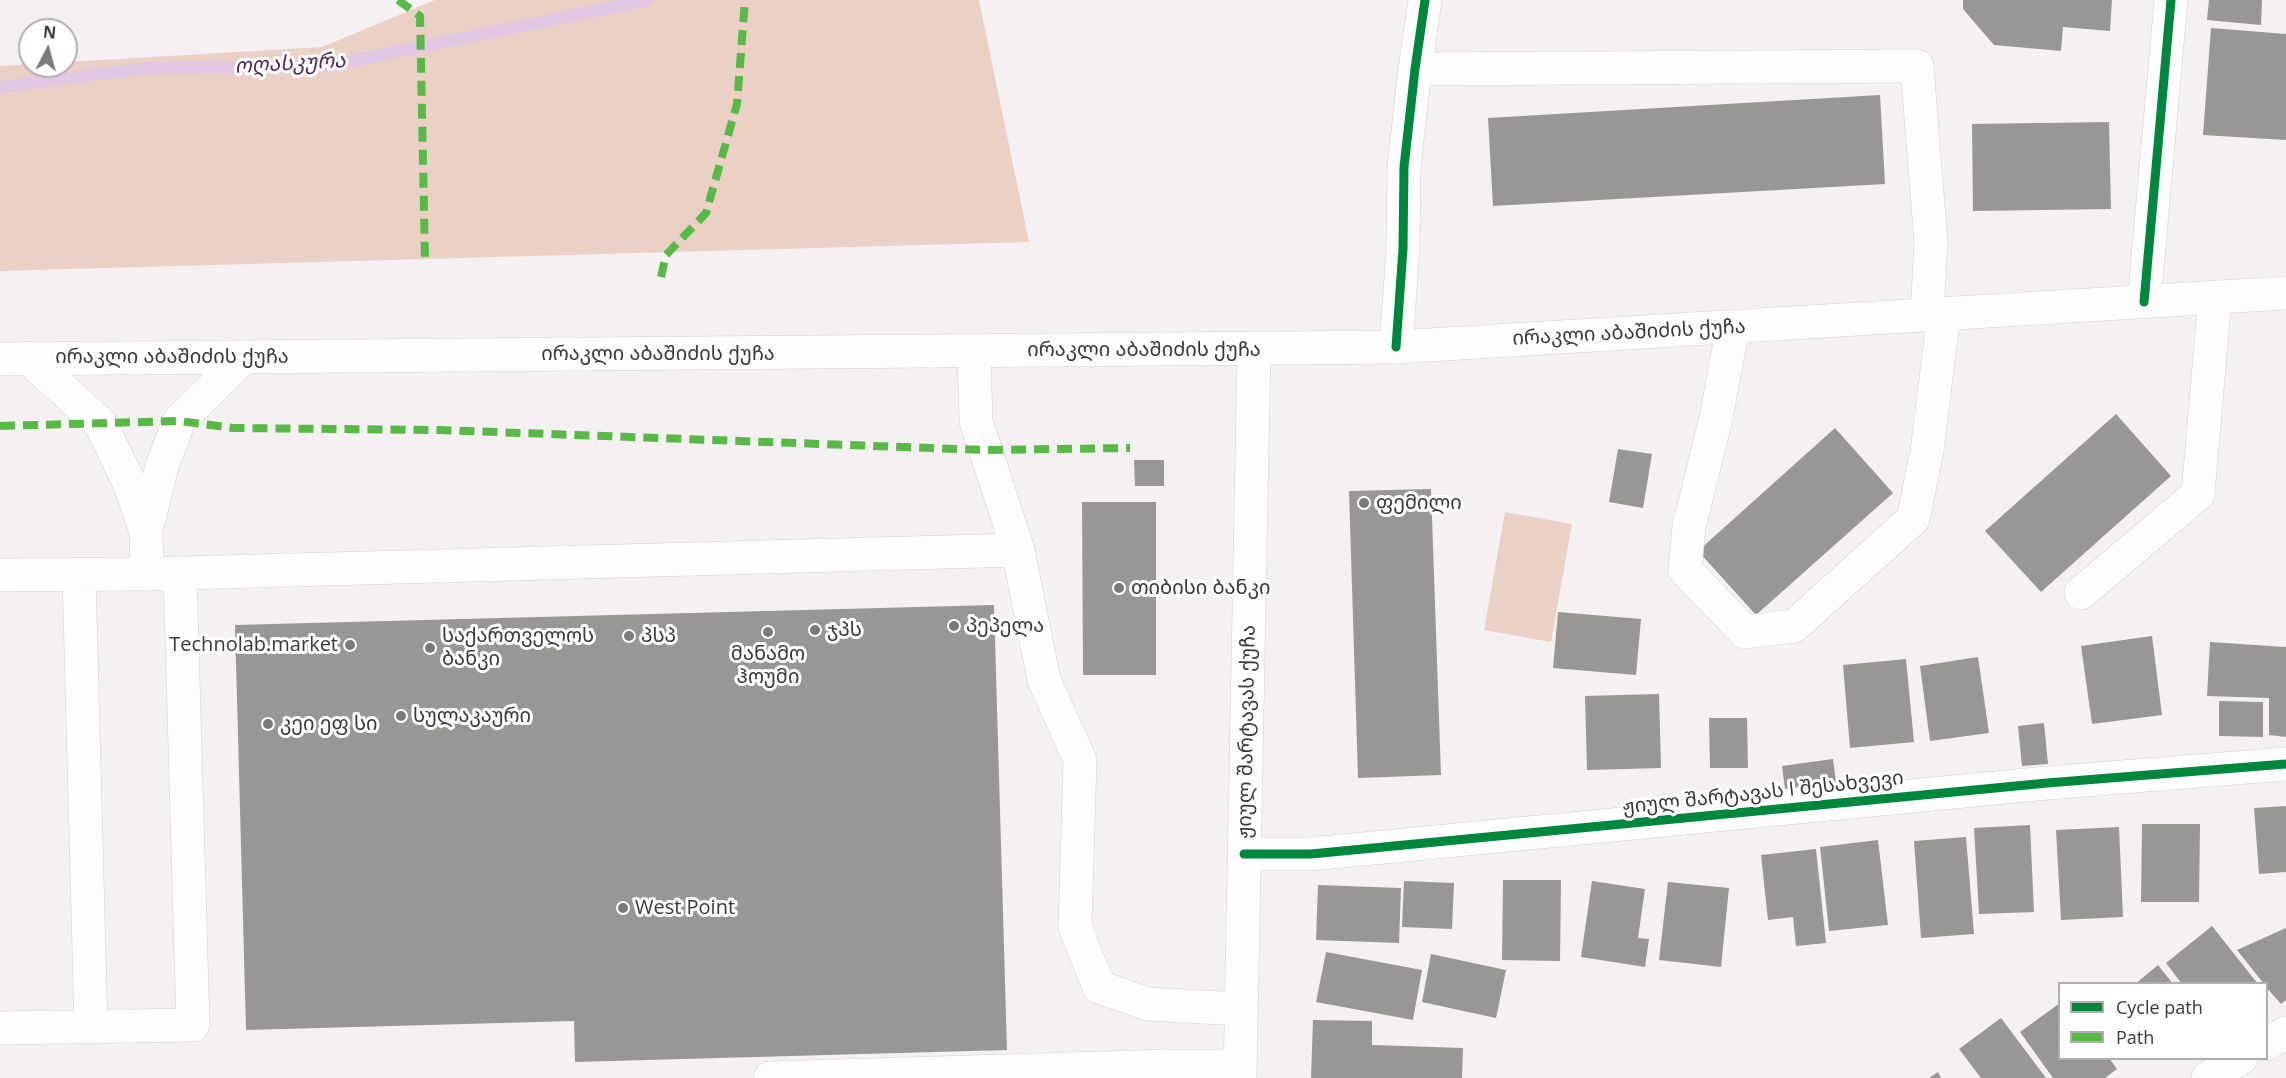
<!DOCTYPE html>
<meta charset="utf-8">
<style>
body{margin:0}
#map{position:relative;width:2286px;height:1078px;overflow:hidden;background:#f5f1f2;font-family:"Open Sans",sans-serif}
canvas{display:block}
.legend{position:absolute;left:2058px;top:982px;width:210px;height:78px;box-sizing:border-box;background:#fff;border:2px solid #b0afaf;margin:0;padding:8px 10px;list-style:none;font-size:18px;color:#3a3838}
.legend li{display:flex;align-items:center;gap:12px;height:30px}
.legend b{width:30px;border:2px solid #b0afaf}
.north{position:absolute;left:18px;top:18px;width:60px;height:60px;box-sizing:border-box;background:#fff;border:2px solid #b0afaf;border-radius:50%;rotate:6deg;font-size:16px;font-weight:700;line-height:24px;text-align:center;color:#3a3838}
.north::after{content:'';display:block;margin:auto;width:21px;height:27px;background:#7b7979;clip-path:polygon(50% 0,100% 100%,50% 72%,0 100%)}
</style>
<div id="map">
<canvas width="2286" height="1078"></canvas>
<ul class="legend">
<li><b style="height:8px;background:#00873e"></b>Cycle path</li>
<li><b style="height:8px;background:#58b947"></b>Path</li>
</ul>
<div class="north">N</div>
</div>
<script>
const ctx = document.querySelector('canvas').getContext('2d');
ctx.lineJoin = 'round';
function fillPath(path, color) {
  ctx.fillStyle = color;
  ctx.fill(path, 'evenodd');
}
function trace(path, color, width, dash) {
  ctx.strokeStyle = color;
  ctx.lineWidth = width;
  ctx.lineCap = dash ? 'butt' : 'round';
  ctx.setLineDash(dash || []);
  ctx.stroke(path);
}
function write(font, color, halo, rows, align = 'center') {
  ctx.font = font + ' "Open Sans","Noto Sans Georgian",sans-serif';
  ctx.lineWidth = 6;
  ctx.setLineDash([]);
  ctx.textBaseline = 'middle';
  ctx.strokeStyle = halo;
  ctx.fillStyle = color;
  for (const [text, x, y, turn = 0] of rows) {
    ctx.save();
    ctx.translate(x, y);
    ctx.rotate((+turn || 0) * Math.PI / 180);
    ctx.textAlign = isNaN(turn) ? turn : align;
    if (halo) ctx.strokeText(text, 0, 0);
    ctx.fillText(text, 0, 0);
    ctx.restore();
  }
}
fillPath(new Path2D(`
 M 435,0 L 979,0 L 1029,242 L 0,271 L 0,66 L 30,64 L 30,66 L 66,66 L 66,62 L 322,47 Z
 M 1505,512 L 1572,524 L 1551,642 L 1484,630 Z`), '#ebd1c5');
trace(new Path2D(`
 M 0,87 L 146,68 L 328,66 L 647,0`), '#e2c8e4', 12);
fillPath(new Path2D(`
 M 1963,0 L 2112,0 L 2110,31 L 2063,27 L 2061,51 L 1994,45 L 1963,9 Z
 M 2209,0 L 2262,0 L 2261,25 L 2207,20 Z
 M 2211,28 L 2286,34 L 2286,140 L 2203,135 Z
 M 1880,95 L 1885,184 L 1493,206 L 1488,118 Z
 M 2109,122 L 2111,209 L 1973,211 L 1972,124 Z
 M 2116,414 L 2171,476 L 2041,592 L 1985,531 Z
 M 1835,428 L 1893,493 L 1756,615 L 1698,551 Z
 M 1618,449 L 1652,454 L 1643,508 L 1609,502 Z
 M 1134,460 L 1164,460 L 1164,486 L 1135,486 Z
 M 1431,489 L 1441,775 L 1358,778 L 1349,491 Z
 M 1082,502 L 1156,502 L 1156,675 L 1083,675 Z
 M 994,605 L 1007,1050 L 575,1062 L 574,1021 L 246,1030 L 235,625 Z
 M 1558,612 L 1641,619 L 1636,675 L 1553,668 Z
 M 2152,636 L 2162,715 L 2092,724 L 2081,646 Z
 M 2210,642 L 2286,647 L 2286,737 L 2269,735 L 2269,698 L 2207,696 Z
 M 1978,657 L 1989,733 L 1930,741 L 1920,666 Z
 M 1906,659 L 1914,742 L 1850,748 L 1843,665 Z
 M 1659,694 L 1661,768 L 1587,770 L 1585,696 Z
 M 2219,701 L 2263,702 L 2263,737 L 2219,736 Z
 M 1709,718 L 1747,718 L 1748,768 L 1710,768 Z
 M 2044,723 L 2048,764 L 2022,766 L 2018,726 Z
 M 1833,759 L 1836,782 L 1785,789 L 1782,766 Z
 M 2286,806 L 2286,872 L 2259,874 L 2254,808 Z
 M 2142,824 L 2200,824 L 2199,902 L 2141,902 Z
 M 2030,825 L 2034,912 L 1979,914 L 1974,828 Z
 M 2119,827 L 2123,917 L 2061,920 L 2056,830 Z
 M 1966,837 L 1974,934 L 1921,938 L 1914,841 Z
 M 1878,840 L 1888,925 L 1829,931 L 1820,847 Z
 M 1816,849 L 1826,943 L 1796,946 L 1793,917 L 1768,920 L 1761,855 Z
 M 1503,880 L 1561,880 L 1560,961 L 1502,960 Z
 M 1404,881 L 1454,883 L 1452,929 L 1402,927 Z
 M 1592,881 L 1645,889 L 1638,938 L 1649,939 L 1645,967 L 1581,957 Z
 M 1668,882 L 1729,888 L 1721,967 L 1659,960 Z
 M 1318,885 L 1401,888 L 1399,943 L 1316,940 Z
 M 2212,926 L 2258,984 L 2182,984 L 2166,963 Z
 M 2286,928 L 2286,1000 L 2281,1004 L 2266,987 L 2266,984 L 2264,984 L 2237,950 Z
 M 1326,952 L 1422,970 L 1413,1020 L 1316,1002 Z
 M 1431,954 L 1506,970 L 1496,1018 L 1422,1002 Z
 M 2158,965 L 2173,984 L 2135,984 Z
 M 2060,1003 L 2060,1058 L 2109,1058 L 2117,1069 L 2105,1078 L 2053,1078 L 2020,1032 Z
 M 2001,1018 L 2046,1078 L 1981,1078 L 1959,1049 Z
 M 1313,1020 L 1372,1021 L 1372,1045 L 1463,1048 L 1462,1078 L 1311,1078 Z
 M 1938,1072 L 1941,1078 L 1929,1078 Z`), '#999696');
const minor = new Path2D(`
 M 1415,69 L 1917,66 L 1931,243 L 1927,315
 M 2144,302 L 2171,0
 M 1733,327 L 1716,418 L 1689,527 L 1685,570 L 1745,632 L 1794,626 L 1913,519 L 1927,451 L 1944,314
 M 1396,347 L 1403,249 L 1404,167 L 1415,69 L 1425,0
 M 974,351 L 976,421 L 1018,550
 M 28,358 L 100,423 L 128,480 L 146,531
 M 147,574 L 146,531 L 162,466 L 179,421 L 244,357
 M 0,575 L 147,574 L 1018,550 L 1044,680 L 1080,760 L 1075,927 L 1099,987 L 1148,1004 L 1241,1009
 M 79,575 L 91,1027
 M 2081,593 L 2198,494 L 2215,298
 M 1244,854 L 1311,854 L 2047,783 L 2286,764
 M 0,1028 L 193,1025 L 180,573
 M 2266,1044 L 2286,1033
 M 770,1078 L 1169,1066 L 1240,1066
 M 1240,1078 L 1254,349
 M 2208,1078 L 2241,1058`);
const major = new Path2D(`
 M 0,359 L 1396,347 L 2286,293`);
trace(minor, '#d1cfcf', 34);
trace(major, '#d1cfcf', 34);
trace(minor, '#fefdfd', 33);
trace(major, '#fefdfd', 33);
trace(new Path2D(`
 M 398,0 L 420,16 L 425,259
 M 661,277 L 666,255 L 706,213 L 737,104 L 745,0
 M 0,426 L 179,421 L 233,428 L 440,430 L 985,450 L 1130,448`), '#58b947', 8, [15, 8]);
trace(new Path2D(`
 M 2144,302 L 2171,0
 M 1396,347 L 1403,249 L 1404,167 L 1415,69 L 1425,0
 M 1244,854 L 1311,854 L 2047,783 L 2286,764`), '#00873e', 9);
for (const [x, y, r, color] of [
 [1364,503,6,"#7b7979"],
 [1119,588,6,"#7b7979"],
 [954,626,6,"#7b7979"],
 [815,630,6,"#7b7979"],
 [768,632,6,"#7b7979"],
 [629,636,6,"#7b7979"],
 [350,645,6,"#7b7979"],
 [430,648,6,"#7b7979"],
 [401,716,6,"#7b7979"],
 [268,724,6,"#7b7979"],
 [623,908,6,"#7b7979"]
]) {
  const dot = new Path2D();
  dot.arc(x, y, r, 0, 2 * Math.PI);
  ctx.fillStyle = color;
  ctx.fill(dot);
  trace(dot, '#fff', 2);
}
write('20px', '#3a3838', '#fff', [
 ["ირაკლი აბაშიძის ქუჩა",1629,333,-3],
 ["ირაკლი აბაშიძის ქუჩა",1144,350],
 ["ირაკლი აბაშიძის ქუჩა",658,354],
 ["ირაკლი აბაშიძის ქუჩა",172,357],
 ["ჟიულ შარტავას ქუჩა",1247,732,-89],
 ["ჟიულ შარტავას I შესახვევი",1763,793,-6]
]);
write('20px', '#3a3838', '#fff', [
 ["ფემილი",1376,503],
 ["თიბისი ბანკი",1131,588],
 ["პეპელა",966,626],
 ["ჯპს",827,630],
 ["საქართველოს",442,636],
 ["ბანკი",442,659],
 ["პსპ",641,636],
 ["Technolab.market",338,645,"right"],
 ["მანამო",768,654,"center"],
 ["ჰოუმი",768,677,"center"],
 ["სულაკაური",413,716],
 ["კეი ეფ სი",280,724],
 ["West Point",635,908]
], 'left');
write('italic 21px', '#522659', '#fff', [
 ["ოღასკურა",290,64,-3]
]);
</script>
